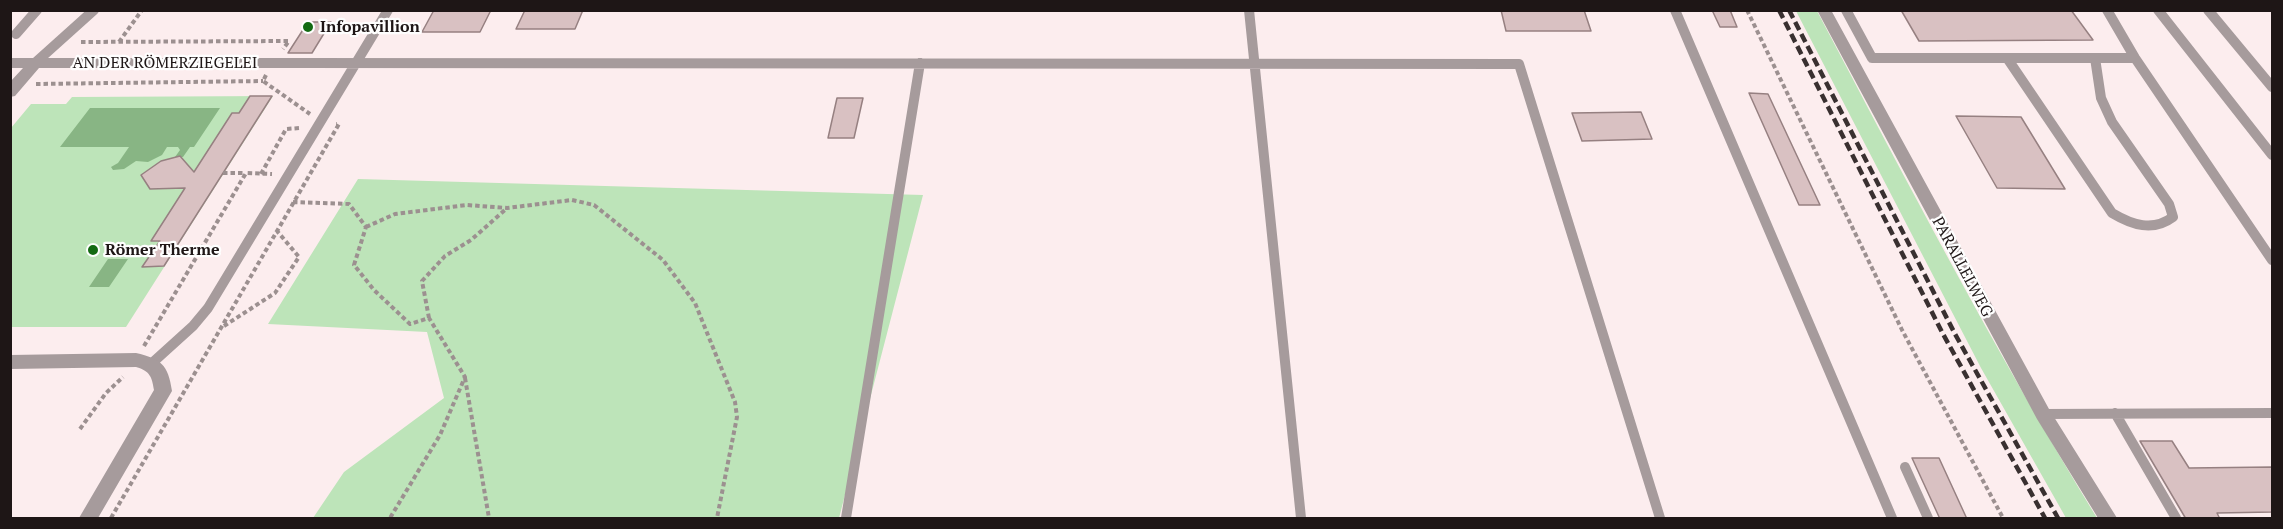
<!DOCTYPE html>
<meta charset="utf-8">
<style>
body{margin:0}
#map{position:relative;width:2283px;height:529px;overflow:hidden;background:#fcedee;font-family:"PT Serif",serif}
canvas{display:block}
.frame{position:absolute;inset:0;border:12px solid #1e1616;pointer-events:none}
</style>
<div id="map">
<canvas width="2283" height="529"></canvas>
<div class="frame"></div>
</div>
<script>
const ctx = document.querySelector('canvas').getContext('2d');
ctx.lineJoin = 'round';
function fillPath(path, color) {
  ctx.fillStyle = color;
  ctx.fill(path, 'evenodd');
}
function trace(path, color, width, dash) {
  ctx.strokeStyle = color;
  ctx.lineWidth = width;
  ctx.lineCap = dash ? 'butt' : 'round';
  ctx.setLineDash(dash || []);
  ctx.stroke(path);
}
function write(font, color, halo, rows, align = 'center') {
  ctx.font = font + ' "PT Serif",serif';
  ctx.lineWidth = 4.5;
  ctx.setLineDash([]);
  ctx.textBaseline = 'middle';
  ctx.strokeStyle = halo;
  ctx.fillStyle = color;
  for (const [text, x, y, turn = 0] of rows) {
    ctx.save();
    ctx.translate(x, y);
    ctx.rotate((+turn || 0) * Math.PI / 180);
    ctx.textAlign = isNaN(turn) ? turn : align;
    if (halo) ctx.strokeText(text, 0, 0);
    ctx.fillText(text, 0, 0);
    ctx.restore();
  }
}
fillPath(new Path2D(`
 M 1796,11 L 1817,11 C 1907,182 1996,353 2097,518 L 2066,518 L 1981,368 Z
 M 273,96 L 126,327 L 11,327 L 11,128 L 31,104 L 66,104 L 72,97 Z
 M 358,179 L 923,195 L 839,518 L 313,518 L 344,472 L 444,398 L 427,332 L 268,324 Z`), '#bde4b9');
fillPath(new Path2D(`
 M 90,108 L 220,108 L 194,147 L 190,147 L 183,157 L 175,157 L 180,150 L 178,147 L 167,147 L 162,155 L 148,162 L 136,161 L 124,169 L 113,170 L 111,167 L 118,163 L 129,147 L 60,147 Z
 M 108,259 L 128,259 L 109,287 L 89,287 Z`), '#88b584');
const building = new Path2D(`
 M 434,10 L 491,10 L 480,32 L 422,32 Z
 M 525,10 L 583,10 L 575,29 L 516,29 Z
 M 1501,10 L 1584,10 L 1591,31 L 1506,31 Z
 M 1712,10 L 1730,10 L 1737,27 L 1720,27 Z
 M 1901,10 L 2071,10 L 2093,40 L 1919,41 Z
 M 308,22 L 331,22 L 312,53 L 288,53 Z
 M 1749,93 L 1768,94 L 1820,205 L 1799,205 Z
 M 250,96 L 272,96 L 164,266 L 142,267 L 160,241 L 151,241 L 185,188 L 150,189 L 141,175 L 161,161 L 180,156 L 194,172 L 232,113 L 239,113 Z
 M 837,98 L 863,98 L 854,138 L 828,138 Z
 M 1641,112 L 1652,139 L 1582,141 L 1572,113 Z
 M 1956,116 L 2021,117 L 2065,189 L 1997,188 Z
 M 2140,441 L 2172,441 L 2189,468 L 2272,467 L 2272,512 L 2217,513 L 2220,519 L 2186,519 Z
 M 1912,458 L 1939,458 L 1967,519 L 1940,519 Z`);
fillPath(building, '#d9c1c2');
trace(building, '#968081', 1.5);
trace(new Path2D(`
 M 1747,10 L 1902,330 L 2003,518
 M 81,42 L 289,41 L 283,49
 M 119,42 L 142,10
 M 266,75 L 263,81 L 310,114
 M 36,84 L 263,81
 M 223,173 L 245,173
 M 261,174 L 286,129 L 300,128
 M 293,202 L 349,204 L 366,227 L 354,265 L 374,290 L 410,324 L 429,318 L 465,377 L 440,435 L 390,518
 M 366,227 L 395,214 L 467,205 L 507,208 L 572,200 L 594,205 L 663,260 L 695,303 L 735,402 L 737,417 L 717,518
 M 429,318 L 422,281 L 445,256 L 471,240 L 506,209
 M 224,326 L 275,293 L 299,257 L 277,231
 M 144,346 L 246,173 L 272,174
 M 465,378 L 489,518
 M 80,429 L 106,393 L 123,377
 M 111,518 L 339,124 L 336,124`), '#9c9090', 4, [4.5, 3]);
trace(new Path2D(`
 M 1249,10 L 1301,518
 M 1675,10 L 1892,518
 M 1846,10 L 1872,58 L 2135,58
 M 2107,10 L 2135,58 L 2272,260
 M 2158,10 L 2272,155
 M 2208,10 L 2272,87
 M 16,34 L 37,10
 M 2007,58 L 2112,213 C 2132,225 2153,232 2173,217 L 2169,204 L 2112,122 L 2101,98 L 2095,58
 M 35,63 L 94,10
 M 294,63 L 1519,64 L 1660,518
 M 151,364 L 193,326 L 208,308 L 388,10
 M 2115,413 L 2176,518
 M 2043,414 L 2272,413
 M 1905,467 L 1928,518
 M 846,518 L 920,63`), '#a69b9c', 10);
fillPath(new Path2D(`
 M 1817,10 L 1831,10 L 2049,409 L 2117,518 L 2098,518 L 2037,419 Z
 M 10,58 L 294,58 L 301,63 L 294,68 L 39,68 L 15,96 L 10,97 L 10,82 L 23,68 L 10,68 Z
 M 136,353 C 161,359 168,364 172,391 L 98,518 L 79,518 L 154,390 C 152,377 150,371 136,367 L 10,369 L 10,355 Z`), '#a69b9c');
trace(new Path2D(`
 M 1779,10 L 1943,334 L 2045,518
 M 1789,10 L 1955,334 L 2058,518`), '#393030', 4.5, [9, 4.5]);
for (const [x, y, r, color] of [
 [308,27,6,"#136a12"],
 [93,250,6,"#136a12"]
]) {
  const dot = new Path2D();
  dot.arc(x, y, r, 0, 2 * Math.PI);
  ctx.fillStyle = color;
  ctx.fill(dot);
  trace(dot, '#fefefe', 2);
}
write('bold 16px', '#1e1616', '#fefefe', [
 ["Infopavillion",320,27],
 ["Römer Therme",105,250]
], 'left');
write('16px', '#1e1616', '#fefefe', [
 ["AN DER RÖMERZIEGELEI",165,63],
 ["PARALLELWEG",1962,267,62]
]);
</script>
